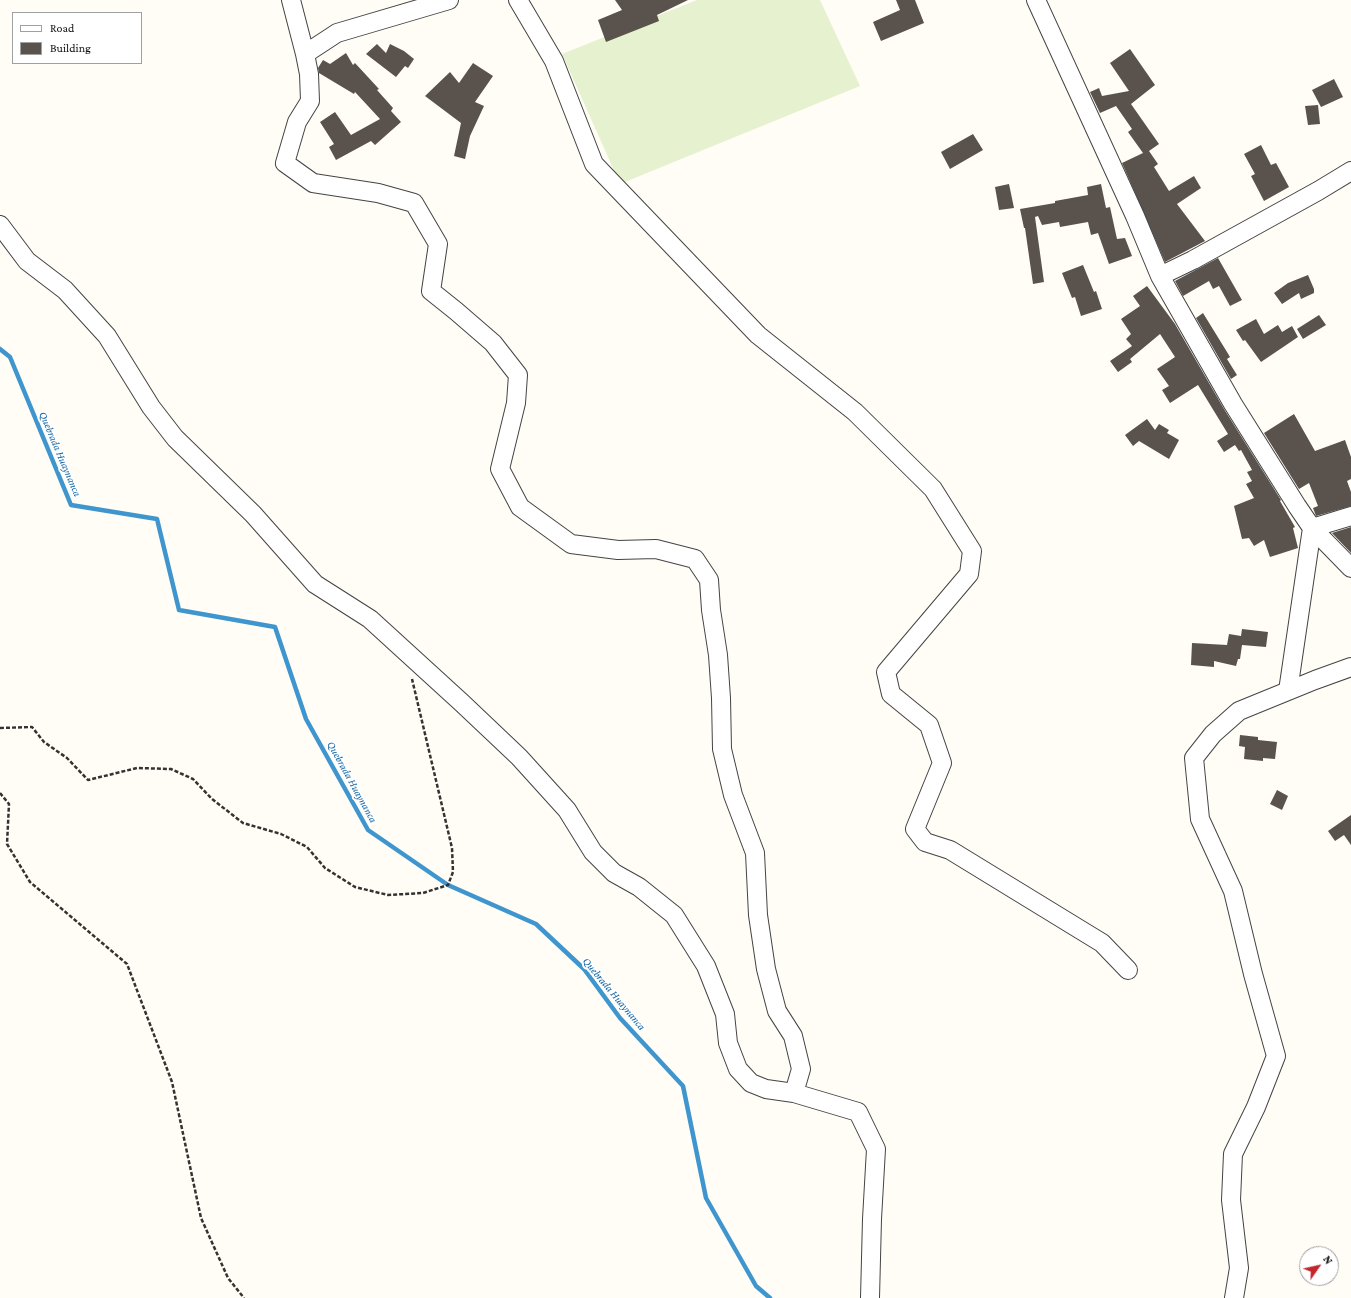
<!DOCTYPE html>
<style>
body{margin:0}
#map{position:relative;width:1351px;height:1298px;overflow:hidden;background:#fffdf5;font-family:"Crimson Pro",serif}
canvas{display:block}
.legend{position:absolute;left:12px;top:12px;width:130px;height:52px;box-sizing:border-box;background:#fff;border:1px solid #a0a0a0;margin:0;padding:5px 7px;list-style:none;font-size:12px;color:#111}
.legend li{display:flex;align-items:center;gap:8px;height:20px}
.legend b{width:20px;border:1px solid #a0a0a0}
.north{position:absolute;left:1299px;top:1246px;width:40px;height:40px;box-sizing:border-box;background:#fff;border:1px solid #a0a0a0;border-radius:50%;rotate:56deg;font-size:11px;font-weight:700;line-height:16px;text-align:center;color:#111}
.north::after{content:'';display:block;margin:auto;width:14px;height:18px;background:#c4262e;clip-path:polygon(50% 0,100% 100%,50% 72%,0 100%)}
</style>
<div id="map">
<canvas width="1351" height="1298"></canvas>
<ul class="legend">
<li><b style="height:5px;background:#fff"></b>Road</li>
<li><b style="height:11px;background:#5a524d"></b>Building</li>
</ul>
<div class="north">N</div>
</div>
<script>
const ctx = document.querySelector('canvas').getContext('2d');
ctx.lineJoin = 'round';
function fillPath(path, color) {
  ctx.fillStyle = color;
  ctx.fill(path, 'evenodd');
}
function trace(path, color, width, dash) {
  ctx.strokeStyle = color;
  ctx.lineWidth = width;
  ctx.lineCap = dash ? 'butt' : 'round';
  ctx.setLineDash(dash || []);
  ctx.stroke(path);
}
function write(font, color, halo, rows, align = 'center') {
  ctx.font = font + ' "Crimson Pro",serif';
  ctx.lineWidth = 4;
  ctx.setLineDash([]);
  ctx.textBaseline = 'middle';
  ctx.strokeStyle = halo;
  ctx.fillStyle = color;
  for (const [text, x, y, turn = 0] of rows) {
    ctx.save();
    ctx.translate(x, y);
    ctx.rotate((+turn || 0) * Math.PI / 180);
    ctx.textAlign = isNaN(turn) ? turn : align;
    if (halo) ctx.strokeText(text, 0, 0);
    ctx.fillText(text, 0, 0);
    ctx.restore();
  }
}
fillPath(new Path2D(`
 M 697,0 L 820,0 L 860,86 L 620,184 L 562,54 Z`), '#e6f2cf');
trace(new Path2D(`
 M 0,349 L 10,357 L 71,505 L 157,519 L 179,610 L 275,627 L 306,719 L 368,830 L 448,885 L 536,924 L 584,969 L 620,1018 L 683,1086 L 706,1198 L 756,1286 L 770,1298`), '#3f96cf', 4.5);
fillPath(new Path2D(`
 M 615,0 L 688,0 L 657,15 L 659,21 L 606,42 L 598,20 L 622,10 Z
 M 896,0 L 915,0 L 924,23 L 881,41 L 873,22 L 900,10 Z
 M 377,44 L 386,53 L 390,44 L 404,51 L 414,59 L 408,68 L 405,66 L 396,77 L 366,54 Z
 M 1130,49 L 1155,85 L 1131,104 L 1159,144 L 1149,151 L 1158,164 L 1154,167 L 1169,191 L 1194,176 L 1201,188 L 1177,204 L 1205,241 L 1165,262 L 1122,163 L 1143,153 L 1128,132 L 1132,129 L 1116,106 L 1100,113 L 1090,92 L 1099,88 L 1102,96 L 1129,91 L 1110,63 Z
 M 346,53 L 353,65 L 355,63 L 379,89 L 377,90 L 393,108 L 391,111 L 401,122 L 375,145 L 371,141 L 336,160 L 329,147 L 334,144 L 320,122 L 335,112 L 351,135 L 380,119 L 355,92 L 354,94 L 319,73 L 318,68 L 323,60 L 330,64 Z
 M 473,63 L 493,76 L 475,102 L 484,106 L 470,136 L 465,159 L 454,156 L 461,123 L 425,96 L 450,72 L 459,83 Z
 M 1334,79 L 1343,97 L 1321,107 L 1312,90 Z
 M 1318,105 L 1320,124 L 1308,125 L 1305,106 Z
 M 973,134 L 983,150 L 950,169 L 941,152 Z
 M 1261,145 L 1271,165 L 1276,163 L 1289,187 L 1264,201 L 1251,176 L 1255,174 L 1244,154 Z
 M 1009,184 L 1014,208 L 999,210 L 995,187 Z
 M 1101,184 L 1106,208 L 1110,207 L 1117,239 L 1125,238 L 1132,256 L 1109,264 L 1098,233 L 1091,235 L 1088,222 L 1060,227 L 1059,222 L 1042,225 L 1038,216 L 1035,217 L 1044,282 L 1033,284 L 1025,228 L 1024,228 L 1020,209 L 1055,203 L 1055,201 L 1088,195 L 1087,187 Z
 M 1218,258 L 1242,300 L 1230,306 L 1219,286 L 1213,289 L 1209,281 L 1183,296 L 1175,281 Z
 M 1083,265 L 1094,292 L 1096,291 L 1102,309 L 1081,316 L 1075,297 L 1072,298 L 1062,273 Z
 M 1308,275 L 1314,289 L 1314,293 L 1301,299 L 1299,293 L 1282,304 L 1274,293 L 1288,283 Z
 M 1147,286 L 1175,324 L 1224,409 L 1281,500 L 1280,501 L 1295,527 L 1293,528 L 1298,548 L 1270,557 L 1264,540 L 1254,546 L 1249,538 L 1242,539 L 1234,506 L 1254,498 L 1246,484 L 1252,481 L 1247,472 L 1252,470 L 1241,450 L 1239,451 L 1235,445 L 1224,452 L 1217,441 L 1228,434 L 1198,385 L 1170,403 L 1162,390 L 1169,386 L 1157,369 L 1175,357 L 1160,334 L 1130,359 L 1132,362 L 1118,372 L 1110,361 L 1132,346 L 1126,339 L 1131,334 L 1121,319 L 1140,306 L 1133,296 Z
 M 1203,313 L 1227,352 L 1230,357 L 1227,359 L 1237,375 L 1231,379 L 1196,318 Z
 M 1319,315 L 1326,325 L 1303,339 L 1297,329 Z
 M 1256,319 L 1264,334 L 1278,325 L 1282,332 L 1292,326 L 1298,337 L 1261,362 L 1245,340 L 1243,341 L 1236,330 Z
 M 1294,414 L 1315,451 L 1345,440 L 1351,457 L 1351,479 L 1347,481 L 1351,492 L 1351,506 L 1316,516 L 1313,508 L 1318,506 L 1309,483 L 1299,489 L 1264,433 Z
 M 1147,419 L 1155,430 L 1159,424 L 1169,430 L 1167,433 L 1179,440 L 1169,459 L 1139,441 L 1133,446 L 1125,435 Z
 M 1351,527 L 1351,553 L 1332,533 Z
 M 1242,629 L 1268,632 L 1266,647 L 1242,645 L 1240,659 L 1238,659 L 1236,666 L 1214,661 L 1214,667 L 1191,665 L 1192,643 L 1227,645 L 1229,634 L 1241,636 Z
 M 1240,735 L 1258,737 L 1258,740 L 1277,742 L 1275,759 L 1263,758 L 1263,761 L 1244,759 L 1245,747 L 1239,746 Z
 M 1277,790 L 1288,796 L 1282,810 L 1270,804 Z
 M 1351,815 L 1351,845 L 1344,835 L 1335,841 L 1328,831 Z`), '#5a524d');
const minor = new Path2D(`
 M 291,0 L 305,54
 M 518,0 L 554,61 L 594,164 L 758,335 L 855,412 L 933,489 L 972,551 L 969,574 L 886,672 L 891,694 L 929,725 L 942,763 L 915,829 L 925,842 L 950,850 L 1102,943 L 1128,970
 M 1036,0 L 1135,216 L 1160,276 L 1233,404 L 1297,506 L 1312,528 L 1351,568
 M 0,225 L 27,261 L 65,290 L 107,336 L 151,407 L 175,438 L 253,514 L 315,584 L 370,619 L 462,703 L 519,757 L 567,810 L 593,852 L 614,873 L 639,887 L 674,915 L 706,966 L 725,1014 L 728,1043 L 738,1069 L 751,1083 L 766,1089 L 794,1093 L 801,1069 L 793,1036 L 777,1011 L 766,969 L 758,915 L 755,853 L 733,795 L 722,749 L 721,698 L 718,655 L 711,610 L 709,580 L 695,559 L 656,549 L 618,550 L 571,544 L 520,507 L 500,469 L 516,403 L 518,375 L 493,343 L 456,311 L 431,291 L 438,244 L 414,203 L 378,193 L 313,183 L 285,163 L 297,122 L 310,101 L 309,74 L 305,54 L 337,33 L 449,0
 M 1160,276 L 1193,260 L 1318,191 L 1351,171
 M 1288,691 L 1312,528 L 1351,516
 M 794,1093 L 858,1112 L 876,1149 L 872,1219 L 870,1298
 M 1234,1298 L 1239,1268 L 1231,1200 L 1233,1154 L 1256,1107 L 1276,1056 L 1253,974 L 1233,891 L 1200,819 L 1194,758 L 1213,734 L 1239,711 L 1315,680 L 1351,667`);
trace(minor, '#444', 20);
trace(new Path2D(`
 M 0,728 L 32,727 L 44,742 L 67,758 L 88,780 L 137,768 L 171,769 L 193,779 L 212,799 L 243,823 L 281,834 L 307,847 L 325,868 L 355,887 L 388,895 L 423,893 L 448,885 L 453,872 L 452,848 L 412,679
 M 0,793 L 9,804 L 7,844 L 30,882 L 127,964 L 172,1082 L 201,1218 L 228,1278 L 244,1298`), '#333', 2.5, [4, 2]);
trace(minor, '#fff', 18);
write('italic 11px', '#1768a6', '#fff', [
 ["Quebrada Huaynanca",60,454,67],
 ["Quebrada Huaynanca",352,782,61],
 ["Quebrada Huaynanca",614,994,50]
]);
</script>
